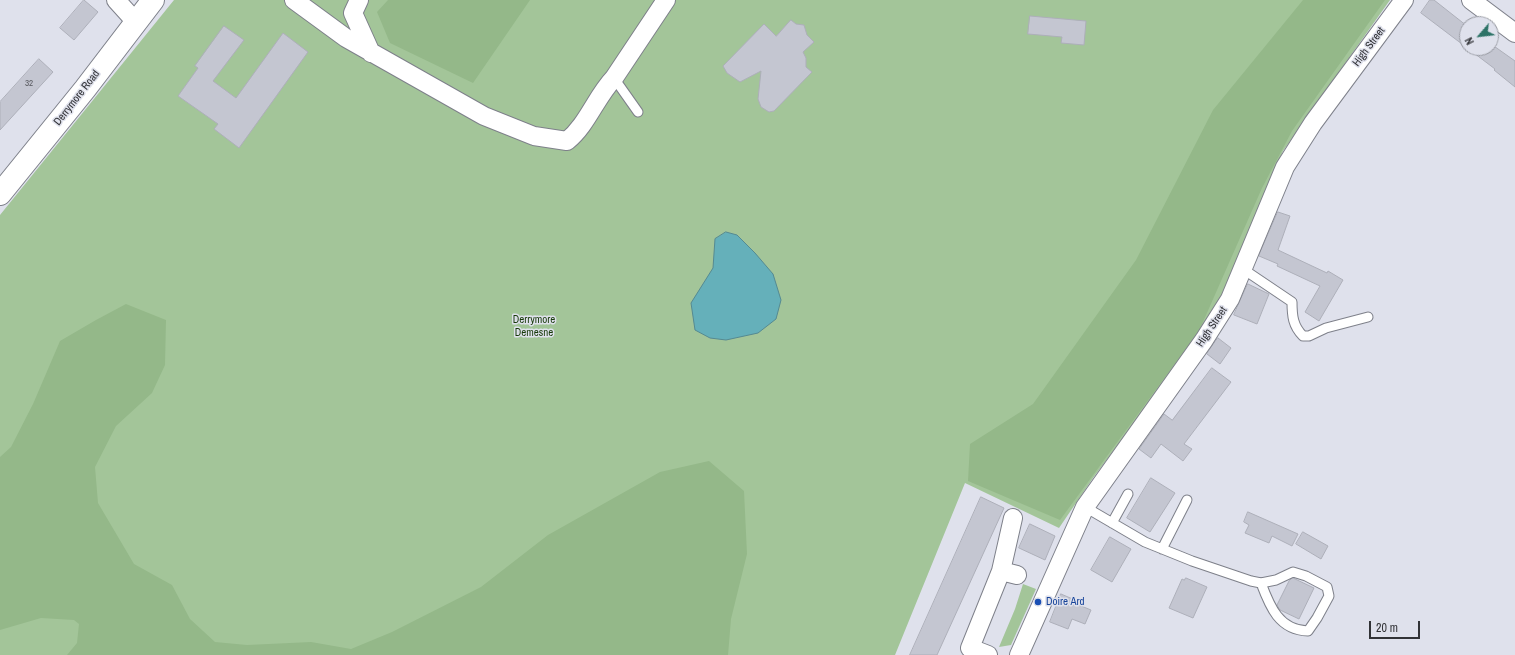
<!DOCTYPE html>
<style>
body{margin:0}
#map{position:relative;width:1515px;height:655px;overflow:hidden;background:#dfe1ec;font-family:"Archivo Narrow",sans-serif}
canvas{display:block}
.north{position:absolute;left:1459px;top:16px;width:40px;height:40px;box-sizing:border-box;background:#dfe1ec;border:1px solid #999ba3;border-radius:50%;rotate:242deg;font-size:11px;font-weight:700;line-height:16px;text-align:center;color:#313236}
.north::after{content:'';display:block;margin:auto;width:14px;height:18px;background:#2d7367;clip-path:polygon(50% 0,100% 100%,50% 72%,0 100%)}
.scale{position:absolute;left:1369px;top:621px;width:51px;height:18px;box-sizing:border-box;border:2px solid #313236;border-top:0;padding-left:5px;font-size:12px;line-height:14px;white-space:nowrap;color:#313236;-webkit-text-stroke:3px #dfe1ec;paint-order:stroke}
</style>
<div id="map">
<canvas width="1515" height="655"></canvas>
<div class="north">N</div>
<div class="scale">20 m</div>
</div>
<script>
const ctx = document.querySelector('canvas').getContext('2d');
ctx.lineJoin = 'round';
function fillPath(path, color) {
  ctx.fillStyle = color;
  ctx.fill(path, 'evenodd');
}
function trace(path, color, width, dash) {
  ctx.strokeStyle = color;
  ctx.lineWidth = width;
  ctx.lineCap = dash ? 'butt' : 'round';
  ctx.setLineDash(dash || []);
  ctx.stroke(path);
}
function write(font, color, halo, rows, align = 'center') {
  ctx.font = font + ' "Archivo Narrow",sans-serif';
  ctx.lineWidth = 3;
  ctx.setLineDash([]);
  ctx.textBaseline = 'middle';
  ctx.strokeStyle = halo;
  ctx.fillStyle = color;
  for (const [text, x, y, turn = 0] of rows) {
    ctx.save();
    ctx.translate(x, y);
    ctx.rotate((+turn || 0) * Math.PI / 180);
    ctx.textAlign = isNaN(turn) ? turn : align;
    if (halo) ctx.strokeText(text, 0, 0);
    ctx.fillText(text, 0, 0);
    ctx.restore();
  }
}
fillPath(new Path2D(`
 M 174,0 L 1390,0 L 1283,151 L 1210,322 L 1093,478 L 1059,528 L 965,483 L 895,655 L 0,655 L 0,215 Z
 M 1023,584 L 1036,589 L 1011,645 L 999,647 L 1015,609 Z`), '#a3c599');
fillPath(new Path2D(`
 M 388,0 L 530,0 L 473,83 L 390,43 L 377,12 Z
 M 1303,0 L 1385,0 L 1292,131 L 1262,188 L 1199,331 L 1060,520 L 968,481 L 970,444 L 1033,404 L 1136,260 L 1213,110 Z
 M 126,304 L 166,320 L 165,365 L 152,393 L 116,426 L 95,467 L 98,503 L 134,564 L 172,585 L 190,619 L 215,642 L 247,645 L 311,642 L 351,649 L 392,632 L 481,587 L 548,535 L 660,472 L 709,461 L 744,491 L 747,554 L 731,619 L 728,655 L 67,655 L 77,643 L 79,624 L 74,620 L 41,618 L 0,630 L 0,457 L 11,447 L 33,404 L 60,341 L 96,320 Z`), '#94b889');
const water = new Path2D(`
 M 726,232 L 737,235 L 755,253 L 773,274 L 781,300 L 776,319 L 758,333 L 726,340 L 710,338 L 695,330 L 691,303 L 713,268 L 715,239 Z`);
fillPath(water, '#65b0ba');
trace(water, '#558a92', 1);
const building = new Path2D(`
 M 84,0 L 98,12 L 74,40 L 60,28 Z
 M 1430,0 L 1434,0 L 1467,26 L 1467,48 L 1491,48 L 1491,44 L 1515,61 L 1515,87 L 1494,70 L 1495,69 L 1421,13 Z
 M 1030,16 L 1086,21 L 1084,45 L 1061,43 L 1062,37 L 1028,34 Z
 M 791,20 L 796,24 L 804,25 L 807,35 L 814,42 L 803,52 L 806,58 L 806,67 L 812,72 L 774,111 L 769,112 L 761,107 L 758,99 L 761,71 L 740,82 L 727,73 L 723,66 L 764,24 L 776,36 Z
 M 224,26 L 244,40 L 213,81 L 236,98 L 283,33 L 308,52 L 239,148 L 214,129 L 218,124 L 178,96 L 198,68 L 195,66 Z
 M 39,59 L 53,72 L 0,130 L 0,102 Z
 M 1278,212 L 1290,216 L 1278,250 L 1327,273 L 1328,271 L 1343,280 L 1319,321 L 1305,312 L 1320,286 L 1277,266 L 1278,264 L 1259,256 Z
 M 1248,284 L 1269,294 L 1257,324 L 1234,315 Z
 M 1218,338 L 1231,348 L 1220,364 L 1207,354 Z
 M 1212,368 L 1231,382 L 1184,444 L 1192,449 L 1183,461 L 1161,444 L 1151,458 L 1139,449 L 1164,414 L 1172,420 Z
 M 1151,478 L 1175,493 L 1150,532 L 1127,518 Z
 M 981,497 L 1004,508 L 937,655 L 910,655 Z
 M 1248,512 L 1298,534 L 1292,546 L 1272,536 L 1269,543 L 1245,533 L 1249,525 L 1244,522 Z
 M 1030,524 L 1055,536 L 1045,560 L 1019,548 Z
 M 1303,532 L 1328,546 L 1321,559 L 1296,544 Z
 M 1110,537 L 1131,549 L 1112,582 L 1091,570 Z
 M 1186,578 L 1207,587 L 1193,618 L 1169,608 L 1182,579 L 1184,580 Z
 M 1293,578 L 1314,588 L 1299,619 L 1280,610 L 1277,605 L 1289,581 Z
 M 1061,594 L 1075,600 L 1074,603 L 1091,610 L 1085,624 L 1072,619 L 1068,629 L 1050,622 Z`);
fillPath(building, '#c4c6d1');
trace(building, '#adafb9', 1);
const lane = new Path2D(`
 M 614,78 L 638,112
 M 1243,269 L 1292,302 C 1292,316 1293,326 1303,336 L 1309,336 L 1326,328 L 1368,317
 M 1085,507 L 1145,542 L 1192,561 L 1251,581 L 1261,583 L 1276,580 L 1293,572 L 1306,576 L 1327,587 L 1329,596 L 1317,618 L 1308,631 C 1279,630 1270,607 1261,583
 M 1112,523 L 1128,494
 M 1162,549 L 1187,500`);
const street = new Path2D(`
 M 116,0 L 135,21
 M 294,0 L 346,38 L 484,116 L 534,136 L 567,141 C 587,125 596,97 614,78 L 666,0
 M 359,0 L 353,13 L 371,53
 M 1471,0 L 1515,33
 M 1001,571 L 1013,518
 M 988,655 L 970,648 L 1001,571 L 1017,575
 M 1019,655 L 1085,507 L 1204,340 L 1230,299 L 1285,167 L 1313,123 L 1404,0`);
const secondary = new Path2D(`
 M 0,194 L 85,89 L 153,0`);
trace(lane, '#7e808a', 11);
trace(street, '#7e808a', 20);
trace(secondary, '#7e808a', 24);
trace(lane, '#fff', 9);
trace(street, '#fff', 18);
trace(secondary, '#fff', 22);
for (const [x, y, r, color] of [
 [1038,602,4,"#1a4fb4"]
]) {
  const dot = new Path2D();
  dot.arc(x, y, r, 0, 2 * Math.PI);
  ctx.fillStyle = color;
  ctx.fill(dot);
  trace(dot, '#dfe1ec', 1.5);
}
write('9px', '#56575d', null, [
 ["32",29,84]
]);
write('11px', '#313236', '#dfe1ec', [
 ["High Street",1369,47,-53],
 ["Derrymore Road",77,98,-52],
 ["High Street",1212,327,-56]
]);
write('11px', '#173a09', '#dfe1ec', [
 ["Derrymore",534,320],
 ["Demesne",534,333]
]);
write('11px', '#164399', '#dfe1ec', [
 ["Doire Ard",1046,602]
], 'left');
</script>
